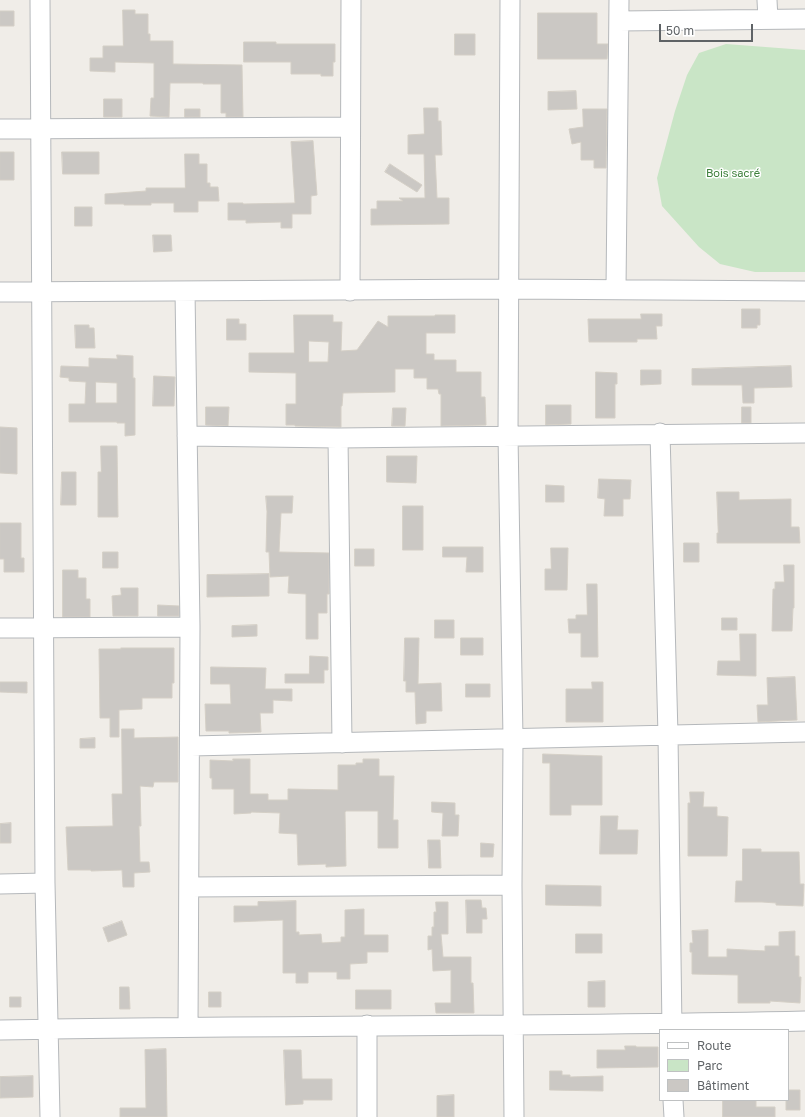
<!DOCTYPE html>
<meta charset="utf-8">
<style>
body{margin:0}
#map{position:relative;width:805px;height:1117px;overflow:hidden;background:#f0ede8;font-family:"Golos Text",sans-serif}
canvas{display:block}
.legend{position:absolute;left:659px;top:1029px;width:130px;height:72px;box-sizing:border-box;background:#fff;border:1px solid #bfc1c2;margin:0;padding:5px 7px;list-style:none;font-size:12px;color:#5f6366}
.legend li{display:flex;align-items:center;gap:8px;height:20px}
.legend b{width:20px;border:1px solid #bfc1c2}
.scale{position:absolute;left:659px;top:24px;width:94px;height:18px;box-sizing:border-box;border:2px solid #5f6366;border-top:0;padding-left:5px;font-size:12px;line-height:14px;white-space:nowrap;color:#5f6366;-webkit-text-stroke:3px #fff;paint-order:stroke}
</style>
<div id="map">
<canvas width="805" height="1117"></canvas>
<ul class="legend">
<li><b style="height:5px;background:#fff"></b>Route</li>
<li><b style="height:11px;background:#c9e5c6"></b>Parc</li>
<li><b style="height:11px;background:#cbc8c4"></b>Bâtiment</li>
</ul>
<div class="scale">50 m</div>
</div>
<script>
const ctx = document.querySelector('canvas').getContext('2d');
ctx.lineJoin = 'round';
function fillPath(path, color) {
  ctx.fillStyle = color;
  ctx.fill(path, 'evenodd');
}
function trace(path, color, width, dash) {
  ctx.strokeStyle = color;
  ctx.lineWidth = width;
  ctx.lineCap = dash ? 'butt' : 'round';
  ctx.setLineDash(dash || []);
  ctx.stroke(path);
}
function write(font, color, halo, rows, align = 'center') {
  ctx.font = font + ' "Golos Text",sans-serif';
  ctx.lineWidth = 3;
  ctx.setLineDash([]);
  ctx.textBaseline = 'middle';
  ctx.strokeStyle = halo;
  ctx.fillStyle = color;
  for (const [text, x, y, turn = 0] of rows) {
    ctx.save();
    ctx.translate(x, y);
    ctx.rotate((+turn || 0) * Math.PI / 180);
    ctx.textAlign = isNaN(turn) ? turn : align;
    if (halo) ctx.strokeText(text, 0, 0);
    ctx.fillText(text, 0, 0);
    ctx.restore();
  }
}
fillPath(new Path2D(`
 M 726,44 L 805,50 L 805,272 L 755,272 L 720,264 L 699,247 L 662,206 L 657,178 L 675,111 L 687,75 L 699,53 Z`), '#c9e5c6');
const building = new Path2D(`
 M 123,10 L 135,10 L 135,14 L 148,14 L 148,34 L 150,34 L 150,41 L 173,41 L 173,64 L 242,65 L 243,117 L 226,117 L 226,113 L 221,113 L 221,84 L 203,84 L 203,83 L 170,83 L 169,117 L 150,116 L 151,98 L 154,98 L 154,63 L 115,62 L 115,72 L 90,71 L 90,58 L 103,58 L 103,46 L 123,46 Z
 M 0,11 L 14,11 L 14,26 L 0,26 Z
 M 538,13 L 597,13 L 597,44 L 608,44 L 607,59 L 538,59 Z
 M 455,34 L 475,34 L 475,55 L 455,55 Z
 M 244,42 L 276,42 L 276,44 L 335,44 L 335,62 L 333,62 L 333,76 L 321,76 L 321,74 L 291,74 L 291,62 L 244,62 Z
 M 576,91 L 577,109 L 548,110 L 548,92 Z
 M 104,99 L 122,99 L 122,117 L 104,117 Z
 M 424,108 L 438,108 L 438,121 L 441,121 L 442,155 L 435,155 L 437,198 L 449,198 L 449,224 L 371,225 L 371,209 L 377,209 L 377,201 L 403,201 L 399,198 L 425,198 L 424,154 L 408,154 L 408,135 L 424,134 Z
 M 185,109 L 200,109 L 200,117 L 185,117 Z
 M 583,109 L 607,109 L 606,168 L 594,168 L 594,160 L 581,160 L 581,142 L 572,144 L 569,129 L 583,127 Z
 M 313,141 L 317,195 L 311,196 L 311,214 L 292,214 L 292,228 L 281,228 L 281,222 L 246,223 L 246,220 L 228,220 L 228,203 L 243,203 L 243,204 L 295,203 L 291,142 Z
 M 0,152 L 14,152 L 14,180 L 0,180 Z
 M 62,152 L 99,152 L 99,174 L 63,174 Z
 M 185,154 L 199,154 L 199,164 L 207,164 L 207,183 L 210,183 L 210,187 L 218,187 L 219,201 L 198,201 L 198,212 L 174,212 L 174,203 L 151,203 L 151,205 L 124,205 L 124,204 L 105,204 L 105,194 L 146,191 L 146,188 L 185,188 Z
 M 390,164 L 422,185 L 417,192 L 385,172 Z
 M 75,207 L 92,207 L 92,226 L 75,226 Z
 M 153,235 L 171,235 L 172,251 L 154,252 Z
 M 742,309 L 760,309 L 760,325 L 757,325 L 757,328 L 742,328 Z
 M 641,314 L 662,314 L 662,326 L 656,326 L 657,339 L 637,339 L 637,342 L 589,342 L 588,319 L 641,319 Z
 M 294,315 L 333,315 L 333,322 L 342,322 L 341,351 L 357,350 L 378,321 L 388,327 L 388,316 L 435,316 L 435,315 L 455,315 L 455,333 L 426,333 L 426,354 L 434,354 L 434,360 L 456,360 L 456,372 L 481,372 L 481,397 L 485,397 L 486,425 L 441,426 L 441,394 L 439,394 L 438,389 L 427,389 L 427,378 L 414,378 L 414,369 L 395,369 L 395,392 L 343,393 L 342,406 L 341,406 L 341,427 L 295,426 L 295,425 L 286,425 L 286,404 L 296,404 L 296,373 L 249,372 L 249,353 L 294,353 ZM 309,341 L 329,342 L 328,362 L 309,362 Z
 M 227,319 L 239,319 L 239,324 L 246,324 L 246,340 L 227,340 Z
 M 75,325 L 89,325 L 89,328 L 94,328 L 95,348 L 76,348 Z
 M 117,355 L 133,356 L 133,378 L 135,378 L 135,435 L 125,436 L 125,423 L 117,423 L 117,422 L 69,422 L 69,404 L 85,404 L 86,382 L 69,381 L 69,378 L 60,377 L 61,366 L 89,367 L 89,358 L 117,359 ZM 96,382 L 117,383 L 117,403 L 96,403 Z
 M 791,366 L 792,387 L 754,388 L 754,403 L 743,403 L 742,385 L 692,385 L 692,369 Z
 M 641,370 L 661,370 L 661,384 L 641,385 Z
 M 596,372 L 617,373 L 617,384 L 615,384 L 615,418 L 596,418 Z
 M 154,376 L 175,377 L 174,406 L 153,406 Z
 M 546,405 L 571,405 L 571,424 L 546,425 Z
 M 206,407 L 229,407 L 228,426 L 206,425 Z
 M 742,407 L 751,407 L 751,423 L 742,423 Z
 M 393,408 L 406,408 L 405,426 L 392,426 Z
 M 0,427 L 17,428 L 17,474 L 0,473 Z
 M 101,446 L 117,446 L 118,517 L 98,517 L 98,472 L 101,472 Z
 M 387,456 L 417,456 L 416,483 L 387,482 Z
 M 62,472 L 76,472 L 76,505 L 61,505 Z
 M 599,479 L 631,480 L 630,499 L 623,499 L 623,516 L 604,516 L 605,499 L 598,498 Z
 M 546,485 L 564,486 L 564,502 L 546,502 Z
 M 717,492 L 739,492 L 739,500 L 791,499 L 791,527 L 799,527 L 800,543 L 717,543 L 717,533 L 718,533 Z
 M 266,496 L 293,496 L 292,513 L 281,513 L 279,552 L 329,553 L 329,594 L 327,594 L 327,613 L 318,613 L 318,639 L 306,639 L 306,594 L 288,593 L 289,576 L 270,577 L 269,552 L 266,552 L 267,512 Z
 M 403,506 L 423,506 L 423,550 L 403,550 Z
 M 0,523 L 21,523 L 21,558 L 24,558 L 24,572 L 4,572 L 4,559 L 0,559 Z
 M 684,543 L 699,543 L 699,562 L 684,562 Z
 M 443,547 L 483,547 L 483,572 L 466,572 L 467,557 L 443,557 Z
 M 551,548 L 568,548 L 567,590 L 545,590 L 545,569 L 551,569 Z
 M 355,549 L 374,549 L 374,566 L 355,566 Z
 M 103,552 L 118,552 L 118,568 L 103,568 Z
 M 784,565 L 794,565 L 794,608 L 793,608 L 792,631 L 772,631 L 773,589 L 775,589 L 775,582 L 784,582 Z
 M 63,570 L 78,570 L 78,578 L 86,578 L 86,599 L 90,599 L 90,617 L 63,617 Z
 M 269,574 L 269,596 L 207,597 L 207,575 Z
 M 587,584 L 597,584 L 598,657 L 581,657 L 581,633 L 569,633 L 568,619 L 576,619 L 576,615 L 587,615 Z
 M 121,588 L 138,588 L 138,616 L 113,616 L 112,596 L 121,595 Z
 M 158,605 L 179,606 L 179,616 L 158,616 Z
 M 722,618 L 737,618 L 737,630 L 722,630 Z
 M 435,620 L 454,620 L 454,638 L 435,638 Z
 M 257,625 L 257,636 L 232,637 L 232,626 Z
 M 740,634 L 756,634 L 756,676 L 717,675 L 718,661 L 740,661 Z
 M 405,638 L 419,638 L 418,684 L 441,683 L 442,711 L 426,711 L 426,723 L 416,724 L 415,692 L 406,692 L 406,681 L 404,681 Z
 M 461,638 L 483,638 L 483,655 L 461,655 Z
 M 121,648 L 174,648 L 174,683 L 172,683 L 172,698 L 142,698 L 142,709 L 119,710 L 119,737 L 110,737 L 110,718 L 100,718 L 99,649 L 121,649 Z
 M 310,656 L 328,657 L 328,670 L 324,670 L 324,683 L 285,683 L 285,674 L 309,674 Z
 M 211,667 L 266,668 L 265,689 L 292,689 L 292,701 L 273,700 L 273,713 L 260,713 L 261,732 L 229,733 L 229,731 L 206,731 L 205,704 L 231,704 L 230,684 L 211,684 Z
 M 795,677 L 797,720 L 758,722 L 757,705 L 768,705 L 767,678 Z
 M 0,682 L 27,682 L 27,693 L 0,692 Z
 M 592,682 L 603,682 L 603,722 L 566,722 L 566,689 L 592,689 Z
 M 466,684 L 490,684 L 490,697 L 466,697 Z
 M 122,729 L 134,729 L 134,738 L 178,737 L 178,782 L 154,782 L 153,787 L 140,786 L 141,826 L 139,826 L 140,862 L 149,862 L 150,872 L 134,873 L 134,887 L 123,887 L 122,870 L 91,871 L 91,870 L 68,870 L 66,827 L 113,826 L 112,794 L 122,794 Z
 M 95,738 L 95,748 L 80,748 L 80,739 Z
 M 543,754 L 602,756 L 602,805 L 571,805 L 571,815 L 550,815 L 550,763 L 543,763 Z
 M 233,759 L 250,759 L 250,794 L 268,794 L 268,800 L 288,800 L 288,789 L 338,790 L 338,765 L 356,765 L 356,763 L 363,763 L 363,759 L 379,759 L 379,776 L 394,776 L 393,820 L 398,820 L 398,848 L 378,848 L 378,811 L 346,811 L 345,812 L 346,866 L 326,867 L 326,864 L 298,865 L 297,834 L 279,833 L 280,813 L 251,812 L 251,813 L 234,814 L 234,789 L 212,789 L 212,778 L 210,778 L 210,760 L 233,761 Z
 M 690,792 L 704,792 L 703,807 L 717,807 L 717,816 L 728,817 L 727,856 L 688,856 L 688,803 L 690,803 Z
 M 432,802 L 455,803 L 455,815 L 459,815 L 458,836 L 442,836 L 443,813 L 432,812 Z
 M 601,816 L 618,816 L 617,830 L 638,830 L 637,854 L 600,854 Z
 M 11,823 L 11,843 L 0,843 L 0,824 Z
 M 428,840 L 440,840 L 441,868 L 429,868 Z
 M 481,843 L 494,844 L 493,857 L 481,857 Z
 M 743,849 L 761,849 L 761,852 L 799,852 L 800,884 L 804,884 L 803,906 L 776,905 L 776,903 L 762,902 L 735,902 L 736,881 L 742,881 Z
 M 546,885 L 601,886 L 601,906 L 546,905 Z
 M 466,900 L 481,900 L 482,908 L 486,908 L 487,919 L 482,919 L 482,933 L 467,933 Z
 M 296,901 L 296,932 L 299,932 L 299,935 L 321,934 L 322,943 L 341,942 L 341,937 L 345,937 L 345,910 L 364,909 L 364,935 L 388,935 L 388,952 L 367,952 L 367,963 L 350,964 L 350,979 L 337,979 L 337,972 L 308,972 L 308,983 L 296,983 L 296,973 L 283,973 L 283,920 L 234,922 L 234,906 L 258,906 L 258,902 Z
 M 436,902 L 448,902 L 448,934 L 441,934 L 443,957 L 471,957 L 471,983 L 473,983 L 474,1013 L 436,1013 L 435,1003 L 451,1003 L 451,970 L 433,971 L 432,949 L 428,950 L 428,936 L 432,936 L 432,927 L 434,927 L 434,912 L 436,912 Z
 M 122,921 L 127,935 L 108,942 L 103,928 Z
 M 708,930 L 708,957 L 727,957 L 727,949 L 765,951 L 765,946 L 779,946 L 779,932 L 795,931 L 795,956 L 799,956 L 799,977 L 801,977 L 800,1003 L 770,1001 L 770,1003 L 738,1003 L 738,975 L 692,974 L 692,952 L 690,952 L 690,943 L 693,943 L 692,931 Z
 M 576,934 L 602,934 L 602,953 L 576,953 Z
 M 605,981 L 605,1007 L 588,1007 L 588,982 Z
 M 120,987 L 129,987 L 130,1009 L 120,1009 Z
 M 356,990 L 391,990 L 391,1009 L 356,1009 Z
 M 209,992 L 221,992 L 221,1007 L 209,1007 Z
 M 10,997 L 21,997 L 21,1007 L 10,1007 Z
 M 625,1046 L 636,1046 L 636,1047 L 658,1047 L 658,1067 L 597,1068 L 597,1050 L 625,1050 Z
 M 166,1049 L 167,1117 L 120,1117 L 120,1108 L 146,1108 L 145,1050 Z
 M 284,1050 L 301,1050 L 302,1079 L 332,1079 L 332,1100 L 303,1100 L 303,1104 L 286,1105 Z
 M 550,1071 L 562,1071 L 562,1075 L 570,1075 L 570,1077 L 603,1076 L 603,1091 L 550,1090 Z
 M 33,1076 L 33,1097 L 0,1098 L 0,1077 Z
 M 788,1090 L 800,1090 L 800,1110 L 786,1110 L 786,1100 L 788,1100 Z
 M 454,1095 L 454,1117 L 437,1117 L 437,1096 Z
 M 723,1100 L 756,1100 L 756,1107 L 775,1107 L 775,1117 L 723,1117 Z`);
fillPath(building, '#cbc8c4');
trace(building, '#d4cfc6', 1);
const minor = new Path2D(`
 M 40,0 L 45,883 L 50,1117
 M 510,0 L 508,435 L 513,739 L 512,885 L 514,1117
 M 767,0 L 768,19
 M 619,21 L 805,19
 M 0,129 L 349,127
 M 616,289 L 619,0
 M 185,291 L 190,627 L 188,1027
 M 350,291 L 351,0
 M 0,292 L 509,289 L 805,291
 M 660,433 L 668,735 L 672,1030
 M 187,436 L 338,438 L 805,433
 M 338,438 L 342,743
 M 0,628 L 190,627
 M 191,746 L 805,732
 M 0,884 L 45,883
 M 189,887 L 512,885
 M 0,1030 C 268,1025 537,1027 805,1021
 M 673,1100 L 674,1117
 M 367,1117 L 367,1025`);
trace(minor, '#b5b8bb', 21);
trace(minor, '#fff', 19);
write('11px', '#3e803c', '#fff', [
 ["Bois sacré",733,174]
]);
</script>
